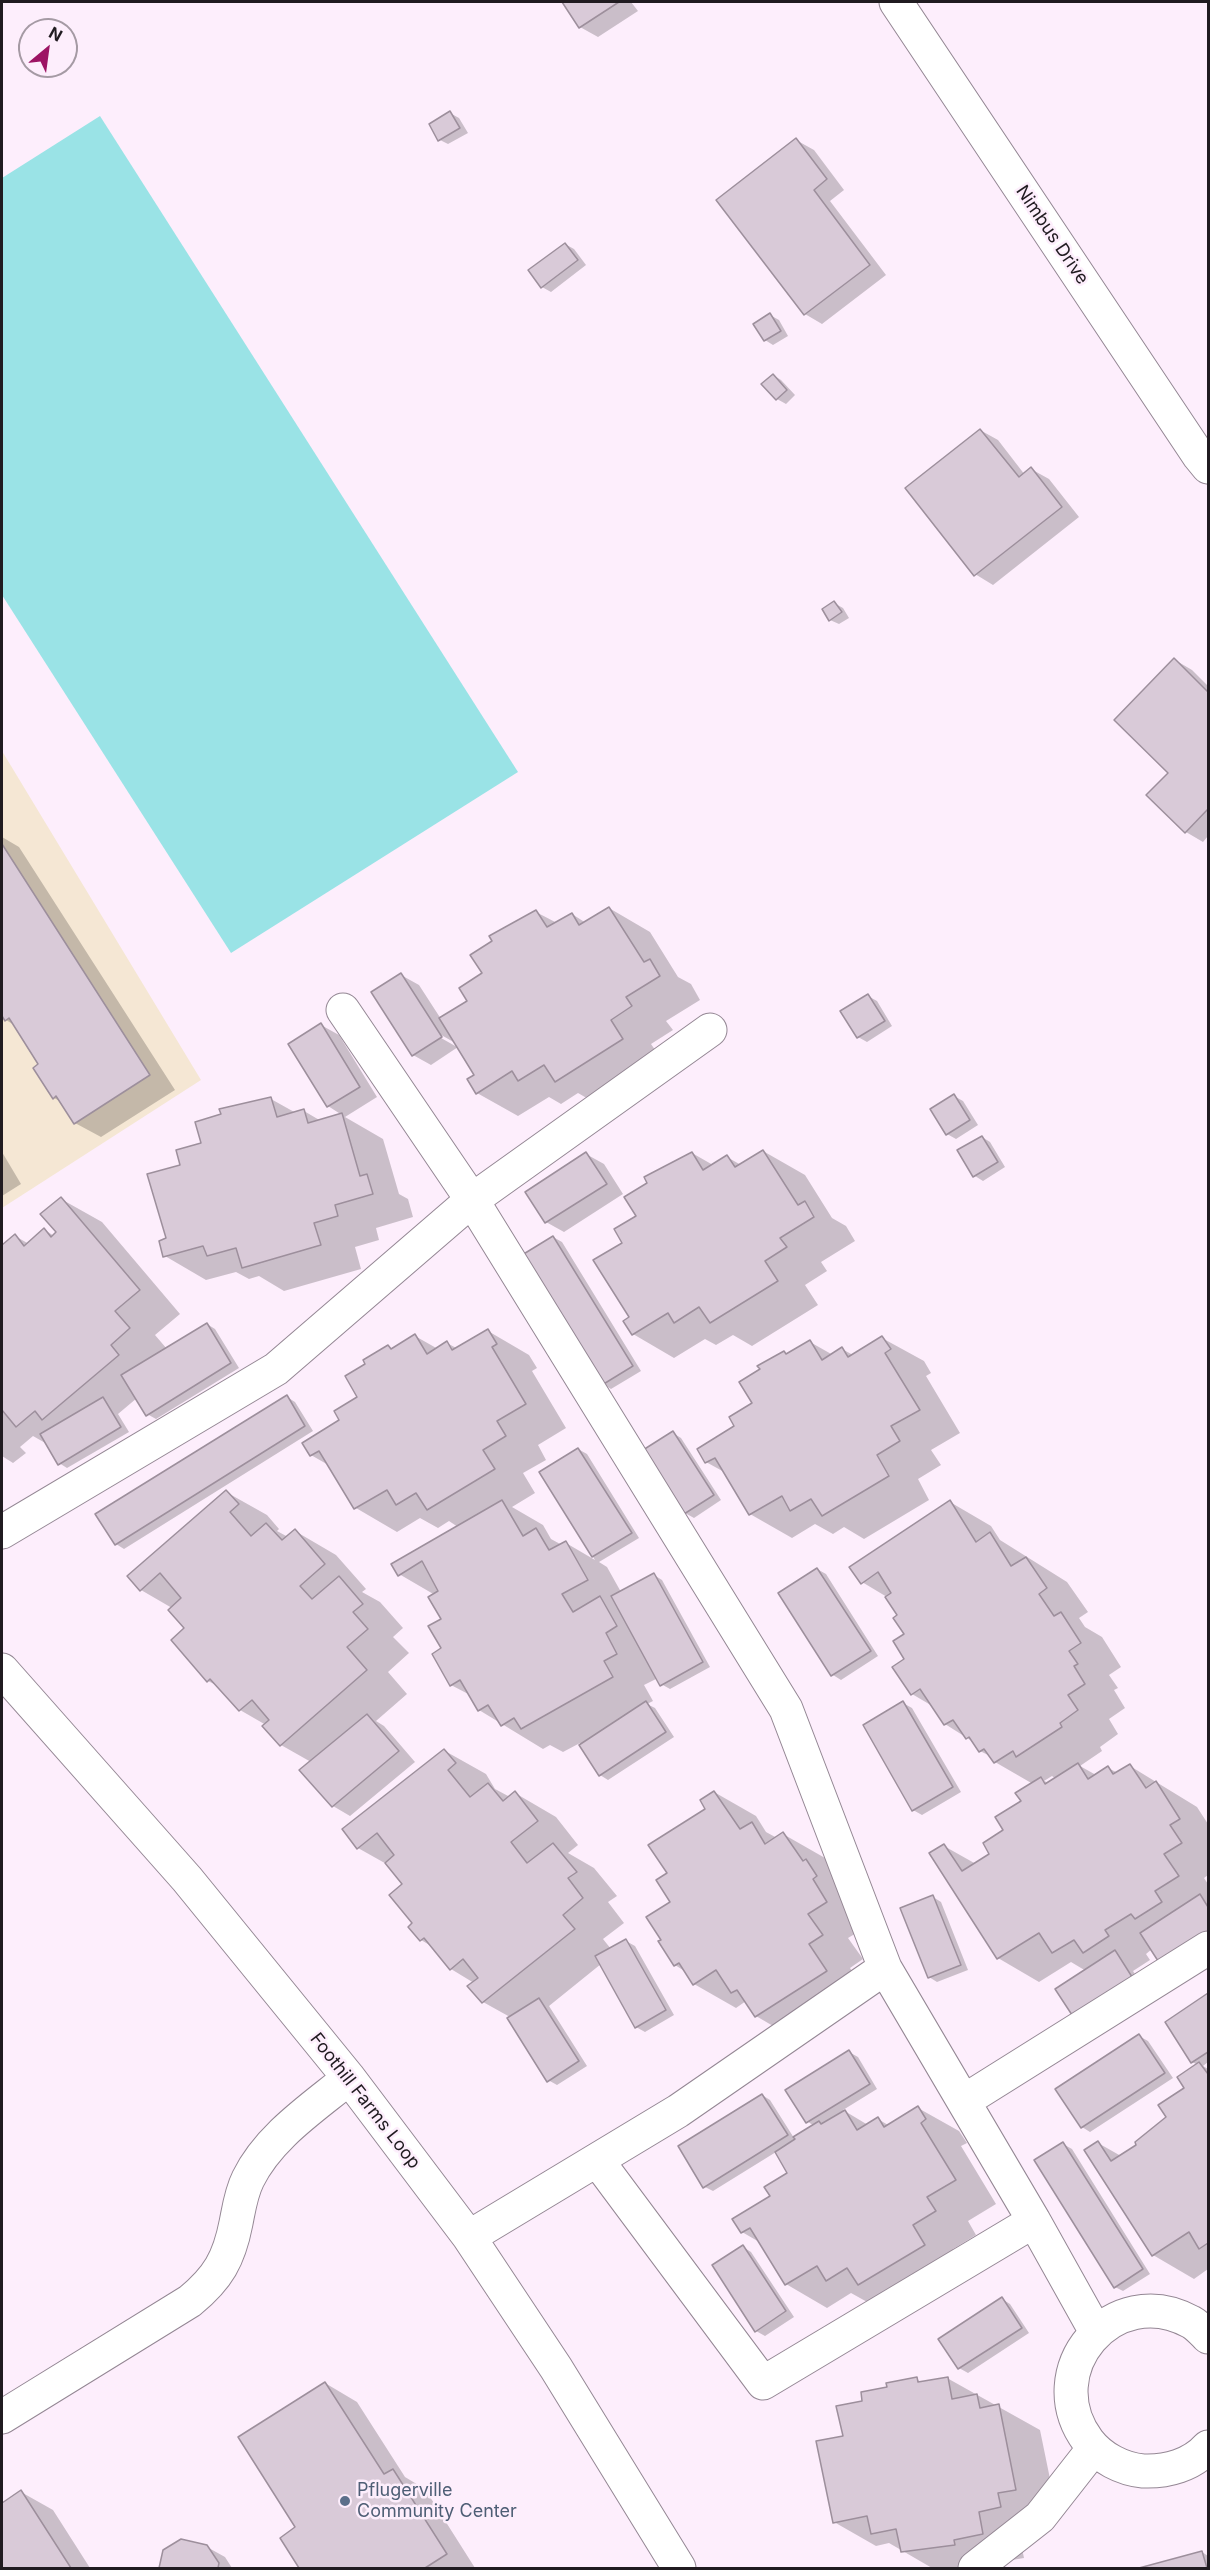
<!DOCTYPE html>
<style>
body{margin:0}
#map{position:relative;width:1210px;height:2570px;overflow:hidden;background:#fdeefc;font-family:Inter,sans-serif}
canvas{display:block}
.frame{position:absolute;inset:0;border:3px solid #201b20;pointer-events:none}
.north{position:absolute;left:18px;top:18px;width:60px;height:60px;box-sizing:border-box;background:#fdeefc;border:2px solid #a59aa4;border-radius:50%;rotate:29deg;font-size:16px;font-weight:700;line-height:24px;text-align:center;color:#201b20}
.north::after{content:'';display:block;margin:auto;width:21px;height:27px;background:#9d1464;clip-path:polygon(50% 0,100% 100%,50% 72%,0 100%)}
</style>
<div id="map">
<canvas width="1210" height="2570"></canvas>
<div class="frame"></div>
<div class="north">N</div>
</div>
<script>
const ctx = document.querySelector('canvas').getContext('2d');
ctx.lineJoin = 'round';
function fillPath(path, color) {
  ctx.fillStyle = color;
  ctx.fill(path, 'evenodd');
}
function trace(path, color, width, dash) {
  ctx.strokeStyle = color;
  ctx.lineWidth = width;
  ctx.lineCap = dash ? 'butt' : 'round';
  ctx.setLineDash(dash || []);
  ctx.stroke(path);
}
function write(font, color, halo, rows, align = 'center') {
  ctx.font = font + ' Inter,sans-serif';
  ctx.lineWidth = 5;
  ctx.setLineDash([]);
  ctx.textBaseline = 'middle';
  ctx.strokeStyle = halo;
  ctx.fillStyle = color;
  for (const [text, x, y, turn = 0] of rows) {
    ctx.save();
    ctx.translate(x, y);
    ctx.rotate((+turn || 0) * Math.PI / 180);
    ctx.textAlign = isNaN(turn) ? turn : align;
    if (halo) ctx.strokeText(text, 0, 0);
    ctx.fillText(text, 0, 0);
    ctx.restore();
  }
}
fillPath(new Path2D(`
 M 2,751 L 201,1080 L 2,1208 Z`), '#f5e7d4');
fillPath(new Path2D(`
 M 100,116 L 518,772 L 231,953 L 2,595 L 2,178 Z`), '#9ae3e6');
fillPath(new Path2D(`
 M 564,2 L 631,2 L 638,11 L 598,37 L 580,27 Z
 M 450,113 L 459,118 L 468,133 L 448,144 L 440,140 Z
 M 796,140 L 814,150 L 844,190 L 830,201 L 886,275 L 822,324 L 805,314 Z
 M 565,244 L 574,249 L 586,265 L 551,292 L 542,287 Z
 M 770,315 L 779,320 L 788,336 L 773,345 L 765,340 Z
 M 773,375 L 781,380 L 795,395 L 786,404 L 777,399 L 763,384 Z
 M 980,430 L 998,440 L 1025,475 L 1031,469 L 1049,479 L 1079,517 L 993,585 L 975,574 Z
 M 834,603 L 843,608 L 849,618 L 839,624 L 830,620 Z
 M 1175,660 L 1192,670 L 1208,686 L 1208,836 L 1203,842 L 1186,832 L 1170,773 Z
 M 2,837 L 19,847 L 175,1090 L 101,1137 L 75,1123 L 62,1102 L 54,1098 L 40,1065 L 16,1026 L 6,1020 L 2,1013 Z
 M 609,908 L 650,932 L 678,977 L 691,984 L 700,1000 L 666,1021 L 673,1030 L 651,1044 L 664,1063 L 597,1104 L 578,1093 L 561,1104 L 549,1097 L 518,1116 L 477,1093 L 476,1076 L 458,1047 L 431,1065 L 413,1055 L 401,975 L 419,985 L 441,1019 L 469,1001 L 484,974 L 536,912 L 557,923 L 572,914 L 586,923 ZM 436,1032 L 457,1044 L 457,1047 L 434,1034 Z
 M 868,996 L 877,1001 L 892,1026 L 867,1042 L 858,1037 L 842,1012 Z
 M 321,1025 L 339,1035 L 377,1097 L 345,1117 L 383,1139 L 399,1194 L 408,1199 L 413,1217 L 376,1228 L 379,1240 L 355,1247 L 361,1269 L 284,1291 L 259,1276 L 249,1279 L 236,1272 L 206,1280 L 165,1256 L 182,1166 L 203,1144 L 271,1099 L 296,1113 L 304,1111 L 321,1121 L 342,1115 L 328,1106 Z
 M 954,1096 L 963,1101 L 978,1125 L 956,1139 L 947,1134 Z
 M 982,1137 L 990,1142 L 1005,1167 L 983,1181 L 975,1176 Z
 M 763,1151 L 805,1175 L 832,1218 L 846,1226 L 855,1241 L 821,1262 L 827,1271 L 805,1285 L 818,1305 L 752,1346 L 733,1335 L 716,1345 L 705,1339 L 674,1358 L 633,1334 L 624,1243 L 638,1216 L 692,1153 L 713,1165 L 727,1157 L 741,1165 Z
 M 2,1152 L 21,1184 L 2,1196 Z
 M 586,1154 L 604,1164 L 623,1194 L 564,1232 L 546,1222 Z
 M 61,1199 L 102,1222 L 180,1314 L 155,1335 L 167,1349 L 207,1324 L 215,1329 L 239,1368 L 156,1419 L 147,1414 L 137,1398 L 118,1414 L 129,1432 L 67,1468 L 59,1463 L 47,1444 L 33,1436 L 20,1447 L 26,1453 L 13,1463 L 2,1456 L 2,1247 L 15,1236 L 29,1244 L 45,1230 L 54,1236 L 58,1232 Z
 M 553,1237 L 562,1242 L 641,1371 L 611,1389 L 603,1384 Z
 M 488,1331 L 529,1355 L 537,1368 L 532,1371 L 566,1428 L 538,1445 L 546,1460 L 523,1473 L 535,1493 L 512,1507 L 543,1525 L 551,1539 L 562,1545 L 566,1543 L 595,1560 L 541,1473 L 578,1449 L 587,1454 L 639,1538 L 599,1562 L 607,1567 L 621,1592 L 654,1575 L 662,1580 L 710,1667 L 670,1689 L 661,1684 L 658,1678 L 644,1685 L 653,1701 L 647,1704 L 655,1708 L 674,1737 L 608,1780 L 600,1775 L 580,1743 L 563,1752 L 550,1745 L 543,1749 L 479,1710 L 472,1696 L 451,1685 L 443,1620 L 435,1595 L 399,1574 L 458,1527 L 449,1521 L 438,1528 L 420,1518 L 397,1532 L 356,1508 L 330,1466 L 311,1455 L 359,1398 L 367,1364 L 388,1346 L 393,1349 L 415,1336 L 438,1349 L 447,1343 L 458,1349 Z
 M 882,1338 L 924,1361 L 931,1373 L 926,1376 L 960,1433 L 931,1450 L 941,1465 L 918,1479 L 929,1500 L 864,1539 L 844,1527 L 833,1534 L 815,1524 L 792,1538 L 750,1514 L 726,1473 L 706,1462 L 736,1427 L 787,1355 L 810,1342 L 833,1355 L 842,1349 L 853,1355 Z
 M 287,1397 L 295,1402 L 313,1431 L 124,1549 L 116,1544 Z
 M 673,1433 L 681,1438 L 721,1500 L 694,1518 L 685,1513 Z
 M 226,1492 L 267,1515 L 279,1529 L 277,1531 L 288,1537 L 295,1531 L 336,1555 L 366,1589 L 362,1592 L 380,1602 L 403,1628 L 393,1637 L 409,1653 L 388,1672 L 407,1694 L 376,1721 L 384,1726 L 415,1762 L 350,1816 L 333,1806 L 311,1762 L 281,1745 L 266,1725 L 240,1710 L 220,1687 L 208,1681 L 173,1641 L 186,1629 L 172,1608 L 141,1590 Z
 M 950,1502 L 991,1526 L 1000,1540 L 1067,1582 L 1088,1612 L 1079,1618 L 1085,1627 L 1102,1637 L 1121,1667 L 1109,1675 L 1118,1688 L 1114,1690 L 1125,1708 L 1109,1719 L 1118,1734 L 1100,1747 L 1102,1751 L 1080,1766 L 1096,1775 L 1108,1768 L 1118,1773 L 1130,1766 L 1197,1807 L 1208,1824 L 1208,1875 L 1204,1878 L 1208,1884 L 1208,1943 L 1152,1949 L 1146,1954 L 1150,1960 L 1133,1971 L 1142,1985 L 1086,1971 L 1071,1962 L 1039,1982 L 998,1958 L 944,1846 L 976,1864 L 992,1854 L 1033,1784 L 995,1762 L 992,1757 L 980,1751 L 975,1743 L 945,1724 L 934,1707 L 912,1694 L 906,1635 L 899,1616 L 887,1597 L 862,1582 ZM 1052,1776 L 1056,1779 L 1049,1783 L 1044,1781 Z
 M 817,1569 L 826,1574 L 878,1656 L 841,1680 L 833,1675 L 780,1593 Z
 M 903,1703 L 912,1708 L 961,1792 L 922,1815 L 913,1810 Z
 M 445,1751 L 486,1774 L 495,1789 L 510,1797 L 515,1793 L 556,1817 L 578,1845 L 568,1853 L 594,1868 L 617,1896 L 608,1902 L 624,1923 L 603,1939 L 611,1949 L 626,1941 L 635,1946 L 674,2015 L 645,2032 L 636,2027 L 601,1964 L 549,2006 L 587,2066 L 557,2085 L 548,2080 L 510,2017 L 483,2002 L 474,1983 L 451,1969 L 433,1947 L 421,1940 L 404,1885 L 390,1866 L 358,1848 L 344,1830 Z
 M 714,1792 L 756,1816 L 766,1832 L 777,1838 L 783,1834 L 825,1858 L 868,1926 L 848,1938 L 863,1959 L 850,1968 L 867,1995 L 797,2040 L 756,2016 L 746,2001 L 736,2008 L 694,1984 L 686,1972 L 675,1965 L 663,1940 L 672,1903 L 669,1873 L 707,1809 Z
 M 933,1897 L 941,1902 L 968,1970 L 937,1982 L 929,1977 Z
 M 1208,1995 L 1208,2062 L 1203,2066 L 1208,2069 L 1208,2269 L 1194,2279 L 1153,2255 L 1098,2143 L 1121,2156 L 1138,2145 L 1168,2117 L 1198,2065 L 1192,2062 L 1167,2022 Z
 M 1139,2036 L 1148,2041 L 1173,2078 L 1090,2132 L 1082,2127 Z
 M 849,2052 L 858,2057 L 877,2089 L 843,2110 L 868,2125 L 878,2119 L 888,2125 L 918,2108 L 959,2131 L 967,2143 L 961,2146 L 996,2204 L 968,2221 L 976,2235 L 953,2249 L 965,2269 L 869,2303 L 851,2293 L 827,2308 L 786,2284 L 761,2243 L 742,2232 L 789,2174 L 776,2152 L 713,2191 L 705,2187 L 762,2095 L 770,2100 L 794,2138 L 814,2126 L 807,2121 Z
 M 1063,2144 L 1072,2149 L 1150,2274 L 1123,2291 L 1115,2287 Z
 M 743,2247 L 751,2252 L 794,2317 L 765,2336 L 756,2331 Z
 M 1002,2299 L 1010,2304 L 1029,2333 L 968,2373 L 959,2368 Z
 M 947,2378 L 1040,2430 L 1057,2513 L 1019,2535 L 1024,2558 L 994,2563 L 994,2568 L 932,2568 L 889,2543 L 876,2546 L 834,2522 L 845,2437 L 864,2402 L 916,2379 L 923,2383 Z
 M 325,2383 L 357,2402 L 405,2477 L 425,2489 L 475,2568 L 301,2568 L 282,2538 L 297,2528 Z
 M 21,2492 L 53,2510 L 90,2568 L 2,2568 L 2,2504 Z
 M 207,2547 L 225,2557 L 232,2568 L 160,2568 L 164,2551 Z
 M 1202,2552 L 1208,2556 L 1208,2568 L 1144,2568 Z`), '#0003');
const building = new Path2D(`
 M 562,2 L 619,2 L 579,28 Z
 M 450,111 L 460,128 L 438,141 L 429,124 Z
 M 796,138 L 827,179 L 814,190 L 870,265 L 804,315 L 716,200 Z
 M 565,243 L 578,260 L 541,288 L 528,270 Z
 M 770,313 L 781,331 L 764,341 L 753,324 Z
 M 773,374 L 787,390 L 776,400 L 761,384 Z
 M 980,429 L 1019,477 L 1031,467 L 1062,507 L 974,576 L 905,488 Z
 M 834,601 L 842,612 L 829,621 L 822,609 Z
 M 1174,658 L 1208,692 L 1208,809 L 1185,833 L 1146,795 L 1168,773 L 1114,720 Z
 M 2,844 L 150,1075 L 74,1124 L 56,1096 L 53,1099 L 33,1068 L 38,1064 L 9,1018 L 5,1021 L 2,1016 Z
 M 609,907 L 644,962 L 650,959 L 660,976 L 626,997 L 632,1006 L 611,1020 L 623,1039 L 555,1082 L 544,1065 L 518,1081 L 512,1071 L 476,1094 L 467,1079 L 474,1075 L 439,1018 L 467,1001 L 459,988 L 482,973 L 470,955 L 492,941 L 489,936 L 536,910 L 547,927 L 572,913 L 579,925 Z
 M 401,973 L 442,1037 L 412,1056 L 371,992 Z
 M 868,994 L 885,1021 L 857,1038 L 840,1011 Z
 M 321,1023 L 360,1087 L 327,1107 L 288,1044 Z
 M 954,1094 L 970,1120 L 946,1135 L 930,1109 Z
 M 271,1097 L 277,1117 L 304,1109 L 308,1123 L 342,1113 L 360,1176 L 367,1174 L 373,1194 L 335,1205 L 338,1216 L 314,1223 L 321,1245 L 242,1268 L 236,1248 L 207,1256 L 203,1246 L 163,1257 L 159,1241 L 166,1238 L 147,1174 L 180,1165 L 176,1150 L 201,1143 L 195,1122 L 221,1114 L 219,1109 Z
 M 982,1136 L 998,1162 L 973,1177 L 957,1150 Z
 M 763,1150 L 798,1205 L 805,1201 L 814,1217 L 780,1238 L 787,1247 L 765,1261 L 778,1281 L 710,1323 L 699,1307 L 674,1323 L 668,1313 L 632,1335 L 623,1321 L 629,1317 L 593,1260 L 622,1243 L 614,1229 L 636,1216 L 624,1197 L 647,1183 L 644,1177 L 692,1152 L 703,1170 L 727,1155 L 735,1167 Z
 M 586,1152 L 607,1184 L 545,1223 L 525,1192 Z
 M 61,1197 L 140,1290 L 115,1311 L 130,1328 L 111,1345 L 119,1355 L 42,1420 L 35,1411 L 16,1427 L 2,1410 L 2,1245 L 15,1234 L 24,1246 L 44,1228 L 51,1237 L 56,1232 L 40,1214 Z
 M 553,1236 L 633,1366 L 602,1385 L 522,1255 Z
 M 207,1323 L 231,1363 L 146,1416 L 121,1375 Z
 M 488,1329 L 497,1344 L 492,1347 L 526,1404 L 497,1421 L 506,1436 L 483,1450 L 495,1469 L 427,1510 L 416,1493 L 396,1505 L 387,1490 L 354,1509 L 319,1451 L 310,1456 L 302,1443 L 339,1420 L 334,1411 L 357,1397 L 345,1376 L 365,1364 L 363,1360 L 388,1345 L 391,1349 L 415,1334 L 427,1354 L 447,1341 L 452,1350 Z
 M 882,1336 L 891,1349 L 885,1353 L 920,1410 L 891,1426 L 900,1441 L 877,1455 L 889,1476 L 822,1516 L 811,1499 L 790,1511 L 782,1496 L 749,1515 L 715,1458 L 705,1463 L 697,1449 L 734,1426 L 729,1417 L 752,1403 L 739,1382 L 760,1369 L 757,1366 L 784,1351 L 786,1354 L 810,1340 L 822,1360 L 842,1347 L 848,1357 Z
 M 287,1395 L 305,1426 L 115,1545 L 95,1514 Z
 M 103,1397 L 121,1427 L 58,1465 L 40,1434 Z
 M 673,1431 L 714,1495 L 684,1514 L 643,1450 Z
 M 578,1448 L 632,1533 L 592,1557 L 539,1472 Z
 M 226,1490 L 239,1504 L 230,1512 L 251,1536 L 266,1523 L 282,1540 L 295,1529 L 325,1564 L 300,1586 L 312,1599 L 339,1576 L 363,1604 L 353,1612 L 368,1629 L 347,1647 L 367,1670 L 280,1746 L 262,1726 L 269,1720 L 252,1700 L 239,1711 L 210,1679 L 207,1682 L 171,1640 L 184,1628 L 168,1610 L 181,1598 L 160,1573 L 140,1591 L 127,1576 Z
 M 502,1500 L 523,1536 L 536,1528 L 549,1550 L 566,1541 L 588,1580 L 562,1594 L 573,1612 L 600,1596 L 617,1626 L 606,1633 L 617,1654 L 604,1661 L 613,1677 L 521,1729 L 514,1718 L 501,1726 L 488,1705 L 478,1711 L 460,1680 L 450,1686 L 432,1654 L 441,1648 L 428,1626 L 441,1619 L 428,1597 L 438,1591 L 422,1561 L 398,1576 L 391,1564 Z
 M 950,1500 L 976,1542 L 990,1532 L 1011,1566 L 1026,1557 L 1047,1588 L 1039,1594 L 1054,1616 L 1061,1612 L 1081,1643 L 1069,1651 L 1078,1664 L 1074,1666 L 1085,1684 L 1068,1695 L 1078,1710 L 1060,1723 L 1062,1727 L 1016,1757 L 1013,1751 L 994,1763 L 984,1749 L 979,1752 L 969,1737 L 966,1739 L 953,1720 L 944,1725 L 920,1689 L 911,1695 L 892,1667 L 904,1659 L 893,1641 L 904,1634 L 893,1618 L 897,1615 L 885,1597 L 891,1593 L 878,1572 L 861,1584 L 849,1567 Z
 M 817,1568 L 871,1651 L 831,1676 L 778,1593 Z
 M 654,1573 L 703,1662 L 660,1686 L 611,1596 Z
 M 646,1701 L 666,1732 L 599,1776 L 579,1745 Z
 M 903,1701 L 953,1787 L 912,1811 L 863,1725 Z
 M 367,1714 L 399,1751 L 332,1807 L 299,1770 Z
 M 444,1749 L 456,1763 L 448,1770 L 470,1797 L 488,1783 L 503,1801 L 515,1791 L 538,1821 L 511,1842 L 527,1863 L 553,1843 L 577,1872 L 568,1878 L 583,1898 L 563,1915 L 575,1929 L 482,2003 L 467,1986 L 478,1978 L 463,1959 L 450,1970 L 424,1938 L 420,1941 L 408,1927 L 412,1923 L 389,1895 L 402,1884 L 385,1863 L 394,1855 L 377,1833 L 357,1849 L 342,1829 Z
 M 1078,1763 L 1088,1779 L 1108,1766 L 1113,1774 L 1130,1764 L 1146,1788 L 1156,1781 L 1180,1819 L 1170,1825 L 1182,1843 L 1164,1854 L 1179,1876 L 1155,1891 L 1162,1902 L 1135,1919 L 1131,1914 L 1105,1930 L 1109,1936 L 1083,1953 L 1074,1940 L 1052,1953 L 1039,1933 L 997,1959 L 929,1853 L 944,1844 L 962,1871 L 989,1854 L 983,1843 L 1003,1830 L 995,1817 L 1021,1801 L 1015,1793 L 1041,1777 L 1045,1784 Z
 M 714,1791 L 740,1829 L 752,1822 L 765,1844 L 783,1832 L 803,1861 L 806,1859 L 817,1876 L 813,1879 L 827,1902 L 808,1914 L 823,1935 L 809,1944 L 827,1971 L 755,2017 L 737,1990 L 731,1993 L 716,1970 L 693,1985 L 679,1963 L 674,1966 L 658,1941 L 661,1940 L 646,1917 L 670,1902 L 656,1880 L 667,1873 L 648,1845 L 705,1809 L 700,1800 Z
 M 1200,1894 L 1208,1907 L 1208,1933 L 1160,1964 L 1140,1933 Z
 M 933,1895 L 961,1965 L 928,1978 L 900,1908 Z
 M 626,1939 L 666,2010 L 635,2028 L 595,1956 Z
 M 1115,1950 L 1134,1980 L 1074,2018 L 1055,1989 Z
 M 1208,1993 L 1208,2052 L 1191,2063 L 1165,2022 Z
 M 539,1998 L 579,2061 L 547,2082 L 507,2018 Z
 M 1139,2034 L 1165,2073 L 1081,2128 L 1055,2089 Z
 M 849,2050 L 870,2084 L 806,2123 L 785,2090 Z
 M 1199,2062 L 1208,2074 L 1208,2243 L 1199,2249 L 1189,2232 L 1152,2256 L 1084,2150 L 1098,2141 L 1111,2161 L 1136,2145 L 1135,2142 L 1166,2117 L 1158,2105 L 1184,2088 L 1177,2077 Z
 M 762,2094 L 788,2135 L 703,2188 L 678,2146 Z
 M 918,2106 L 926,2119 L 921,2123 L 956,2180 L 927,2197 L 936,2211 L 913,2225 L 925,2245 L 858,2285 L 847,2268 L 826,2281 L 817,2266 L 785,2285 L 750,2228 L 741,2233 L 732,2219 L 770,2196 L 764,2187 L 787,2173 L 775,2152 L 795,2139 L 793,2137 L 819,2121 L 821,2124 L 845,2110 L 857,2130 L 878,2117 L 884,2127 Z
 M 1063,2142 L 1143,2269 L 1114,2288 L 1034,2160 Z
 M 743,2245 L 786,2311 L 755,2332 L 712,2265 Z
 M 1002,2297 L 1022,2328 L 958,2369 L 938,2339 Z
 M 917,2377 L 918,2382 L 948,2377 L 952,2399 L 977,2394 L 980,2408 L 999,2404 L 1016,2490 L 998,2493 L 1001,2507 L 979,2512 L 983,2534 L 954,2540 L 955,2545 L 901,2552 L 896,2529 L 871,2534 L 867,2516 L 833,2523 L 816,2441 L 843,2436 L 836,2406 L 862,2401 L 861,2392 L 887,2387 L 886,2383 Z
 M 325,2382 L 384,2474 L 393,2469 L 447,2554 L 425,2568 L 299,2568 L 280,2538 L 295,2527 L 238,2437 Z
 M 21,2490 L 71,2568 L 2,2568 L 2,2503 Z
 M 181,2539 L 207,2545 L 219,2563 L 218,2568 L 159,2568 L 163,2550 Z
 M 1202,2551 L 1207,2568 L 1139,2568 Z`);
fillPath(building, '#d9cad8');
trace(building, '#9d8f9c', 1.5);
const minor = new Path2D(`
 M 896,2 L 1199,456 L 1208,467
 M 343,1010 L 472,1200 L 786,1709 L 885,1968 L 678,2111 L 469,2237
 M 2,1532 L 276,1369 L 472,1200 L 710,1030
 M 2,1670 L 187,1879 L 349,2078 L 469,2237 L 556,2368 L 679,2568
 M 885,1968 L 1034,2221 L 1096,2332
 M 964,2101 L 1208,1948
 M 597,2160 L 763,2383 L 1034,2221
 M 1208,2337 C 1203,2332 1197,2325 1191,2322 C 1113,2279 1036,2371 1088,2441 C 1101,2458 1122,2469 1143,2471 C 1167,2472 1192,2465 1208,2447
 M 2,2417 L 190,2301 C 218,2278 229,2259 236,2223 C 239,2208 241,2193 248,2179 C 269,2136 314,2107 349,2078
 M 975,2568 L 1040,2517 L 1094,2448`);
trace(minor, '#948794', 35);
trace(minor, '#fff', 33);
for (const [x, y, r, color] of [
 [345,2501,6,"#5c6f8a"]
]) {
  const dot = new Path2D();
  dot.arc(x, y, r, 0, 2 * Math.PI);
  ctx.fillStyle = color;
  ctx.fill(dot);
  trace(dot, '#fdeefc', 2);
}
write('18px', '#201b20', '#fdeefc', [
 ["Nimbus Drive",1052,235,56],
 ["Foothill Farms Loop",365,2101,52]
]);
write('18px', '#4e5e75', '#fdeefc', [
 ["Pflugerville",357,2491],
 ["Community Center",357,2512]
], 'left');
</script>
